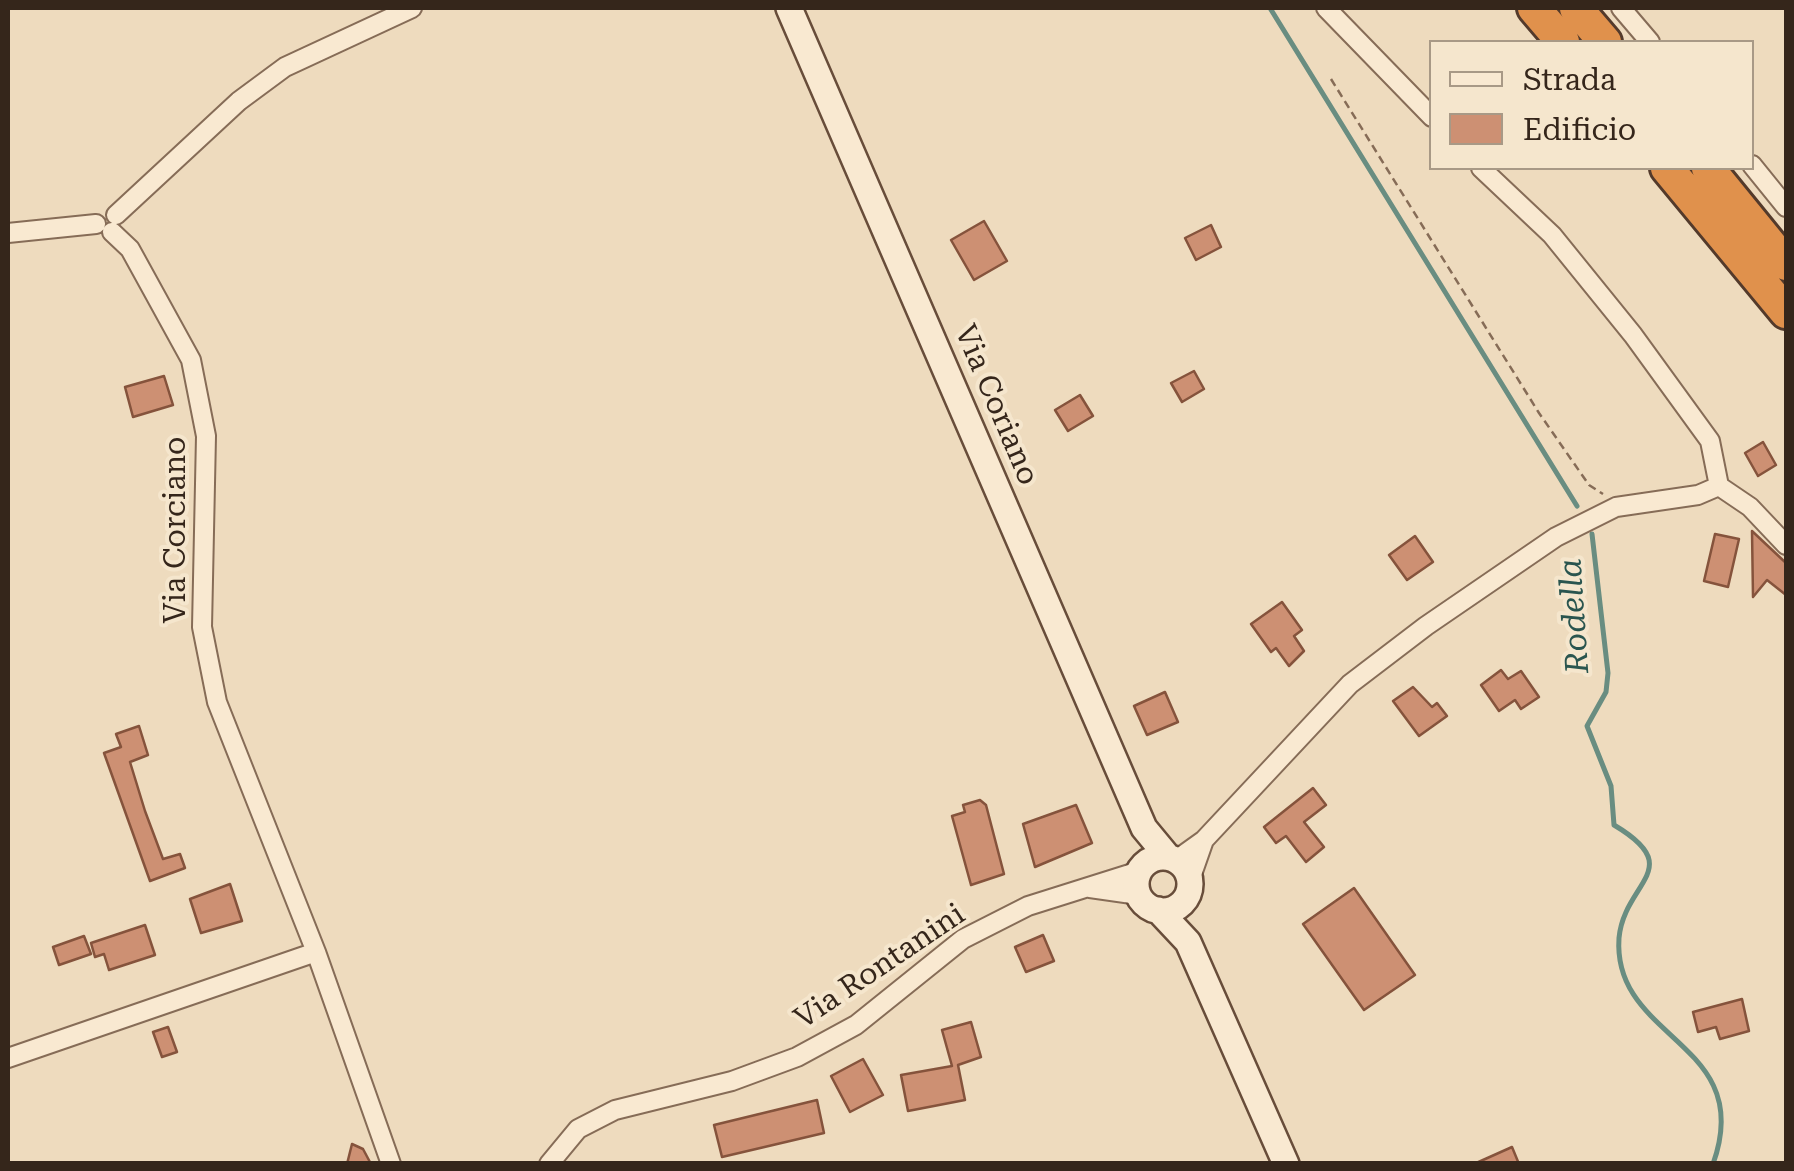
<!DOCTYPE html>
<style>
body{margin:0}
#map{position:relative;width:1794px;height:1171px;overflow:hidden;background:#eedbbe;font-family:"Roboto Serif",serif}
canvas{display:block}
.frame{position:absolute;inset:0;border:10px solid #35261b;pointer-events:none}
.legend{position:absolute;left:1429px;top:40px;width:325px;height:130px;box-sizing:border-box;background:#f5e6cd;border:2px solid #a89986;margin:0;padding:12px 18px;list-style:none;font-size:30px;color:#35261b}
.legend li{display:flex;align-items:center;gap:20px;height:50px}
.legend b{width:50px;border:2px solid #a89986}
</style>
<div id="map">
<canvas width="1794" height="1171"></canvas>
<div class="frame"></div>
<ul class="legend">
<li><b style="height:12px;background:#f9e9d1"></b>Strada</li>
<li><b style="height:28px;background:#cd9073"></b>Edificio</li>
</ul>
</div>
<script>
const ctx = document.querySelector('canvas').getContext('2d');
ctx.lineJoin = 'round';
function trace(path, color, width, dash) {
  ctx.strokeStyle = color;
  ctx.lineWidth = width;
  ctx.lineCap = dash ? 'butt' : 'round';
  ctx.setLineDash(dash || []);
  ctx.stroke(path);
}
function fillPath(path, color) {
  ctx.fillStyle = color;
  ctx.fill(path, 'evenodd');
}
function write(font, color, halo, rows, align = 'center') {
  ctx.font = font + ' "Roboto Serif",serif';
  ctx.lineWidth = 8;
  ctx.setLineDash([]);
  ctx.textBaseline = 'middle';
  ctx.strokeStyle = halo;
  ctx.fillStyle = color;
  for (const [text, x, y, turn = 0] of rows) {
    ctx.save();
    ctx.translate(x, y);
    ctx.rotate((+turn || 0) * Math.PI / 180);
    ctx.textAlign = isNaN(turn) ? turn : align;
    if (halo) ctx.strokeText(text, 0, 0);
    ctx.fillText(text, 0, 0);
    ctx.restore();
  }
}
trace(new Path2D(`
 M 1270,8 L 1577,506
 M 1592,534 L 1608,673 L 1606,692 L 1587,726 L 1611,786 L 1614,825 C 1688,869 1624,882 1619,938 C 1612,1041 1757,1041 1713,1164`), '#698d81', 5);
const building = new Path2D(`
 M 984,221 L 1007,261 L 974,280 L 951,240 Z
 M 1211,225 L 1221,247 L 1196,260 L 1185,238 Z
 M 1194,371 L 1204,389 L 1182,402 L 1171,383 Z
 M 164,376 L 173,405 L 133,417 L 125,387 Z
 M 1080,395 L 1093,416 L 1068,431 L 1055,410 Z
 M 1763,442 L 1776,465 L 1758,476 L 1745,453 Z
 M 1752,531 L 1786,563 L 1786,595 L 1767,580 L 1753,597 Z
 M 1715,534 L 1739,539 L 1728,587 L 1704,581 Z
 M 1415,536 L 1433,562 L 1407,580 L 1389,555 Z
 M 1282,602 L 1302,630 L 1294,636 L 1304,651 L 1289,666 L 1276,648 L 1271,652 L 1251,624 Z
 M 1501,670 L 1508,679 L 1521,671 L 1539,697 L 1521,709 L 1515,700 L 1499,711 L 1481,685 Z
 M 1413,687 L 1432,707 L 1437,703 L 1447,716 L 1419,736 L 1393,701 Z
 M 1165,692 L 1178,722 L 1147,735 L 1134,706 Z
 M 139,726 L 148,755 L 130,762 L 145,811 L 163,859 L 180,854 L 185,868 L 150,881 L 104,753 L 121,747 L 116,734 Z
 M 1313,788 L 1326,805 L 1304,822 L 1324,847 L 1306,862 L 1286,836 L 1276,843 L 1264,827 Z
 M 980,800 L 986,805 L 1004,874 L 971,885 L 952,816 L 965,812 L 963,805 Z
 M 1076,805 L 1092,843 L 1035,867 L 1023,824 Z
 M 230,884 L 242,921 L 201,933 L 190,899 Z
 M 1354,888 L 1415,975 L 1364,1010 L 1303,924 Z
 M 145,925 L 155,955 L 109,970 L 104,954 L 95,957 L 91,943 Z
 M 1043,935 L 1054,961 L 1026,972 L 1015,947 Z
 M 84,936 L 91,954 L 59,965 L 53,947 Z
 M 1742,999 L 1749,1031 L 1720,1039 L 1716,1027 L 1698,1032 L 1693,1012 Z
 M 971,1022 L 981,1057 L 958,1065 L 965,1100 L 908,1111 L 901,1075 L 952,1066 L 942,1030 Z
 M 168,1027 L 177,1052 L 162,1057 L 153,1032 Z
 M 863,1059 L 883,1095 L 850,1112 L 831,1076 Z
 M 817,1100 L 824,1133 L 722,1157 L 714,1125 Z
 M 352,1144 L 363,1149 L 371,1164 L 347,1164 Z
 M 1512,1147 L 1519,1164 L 1474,1164 Z`);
fillPath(building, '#cd9073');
trace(building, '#85533c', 2.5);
const minor = new Path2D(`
 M 1326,8 L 1432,117
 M 1621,8 L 1650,42
 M 1752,165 L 1786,207
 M 1481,168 L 1552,235 L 1633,335 L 1710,441 L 1719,486
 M 116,215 L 239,101 L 285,67 L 412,8
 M 112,232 L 130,249 L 191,360 L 206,436 L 202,627 L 217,702 L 316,952 L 391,1164
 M 8,233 L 96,224
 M 1719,486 L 1750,507 L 1786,545
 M 1176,860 L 1204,840 L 1350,684 L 1426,626 L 1556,537 L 1616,507 L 1698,495 L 1719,486
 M 1190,880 L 1204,840
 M 1090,888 L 1139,895
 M 8,1058 L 316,952
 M 549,1164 L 578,1129 L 615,1110 L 732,1081 L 797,1057 L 856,1025 L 963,939 L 1028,906 L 1139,871`);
const secondary = new Path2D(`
 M 789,8 L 1144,828 L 1168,857
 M1136 884a27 27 0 1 1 54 0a27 27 0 1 1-54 0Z
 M 1158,910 L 1188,942 L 1286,1164`);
const motorway = new Path2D(`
 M 1534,8 L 1563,42
 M 1576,8 L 1605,42
 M 1667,168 L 1786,312
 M 1708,168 L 1786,264`);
trace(minor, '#866c57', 22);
trace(secondary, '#684d3a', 30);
trace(motorway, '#533a2b', 38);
trace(new Path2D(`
 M 1331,79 L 1539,413 L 1589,485 L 1603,494`), '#866c57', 2.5, [8, 5]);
trace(minor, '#f9e9d1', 18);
trace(secondary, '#f9e9d1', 25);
trace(motorway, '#e0914c', 32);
write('30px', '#35261b', '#f5e6cd', [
 ["Via Coriano",996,405,67],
 ["Via Corciano",176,530,-90],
 ["Via Rontanini",880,967,-34]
]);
write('italic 32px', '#2a554f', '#f5e6cd', [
 ["Rodella",1575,616,-94]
]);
</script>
